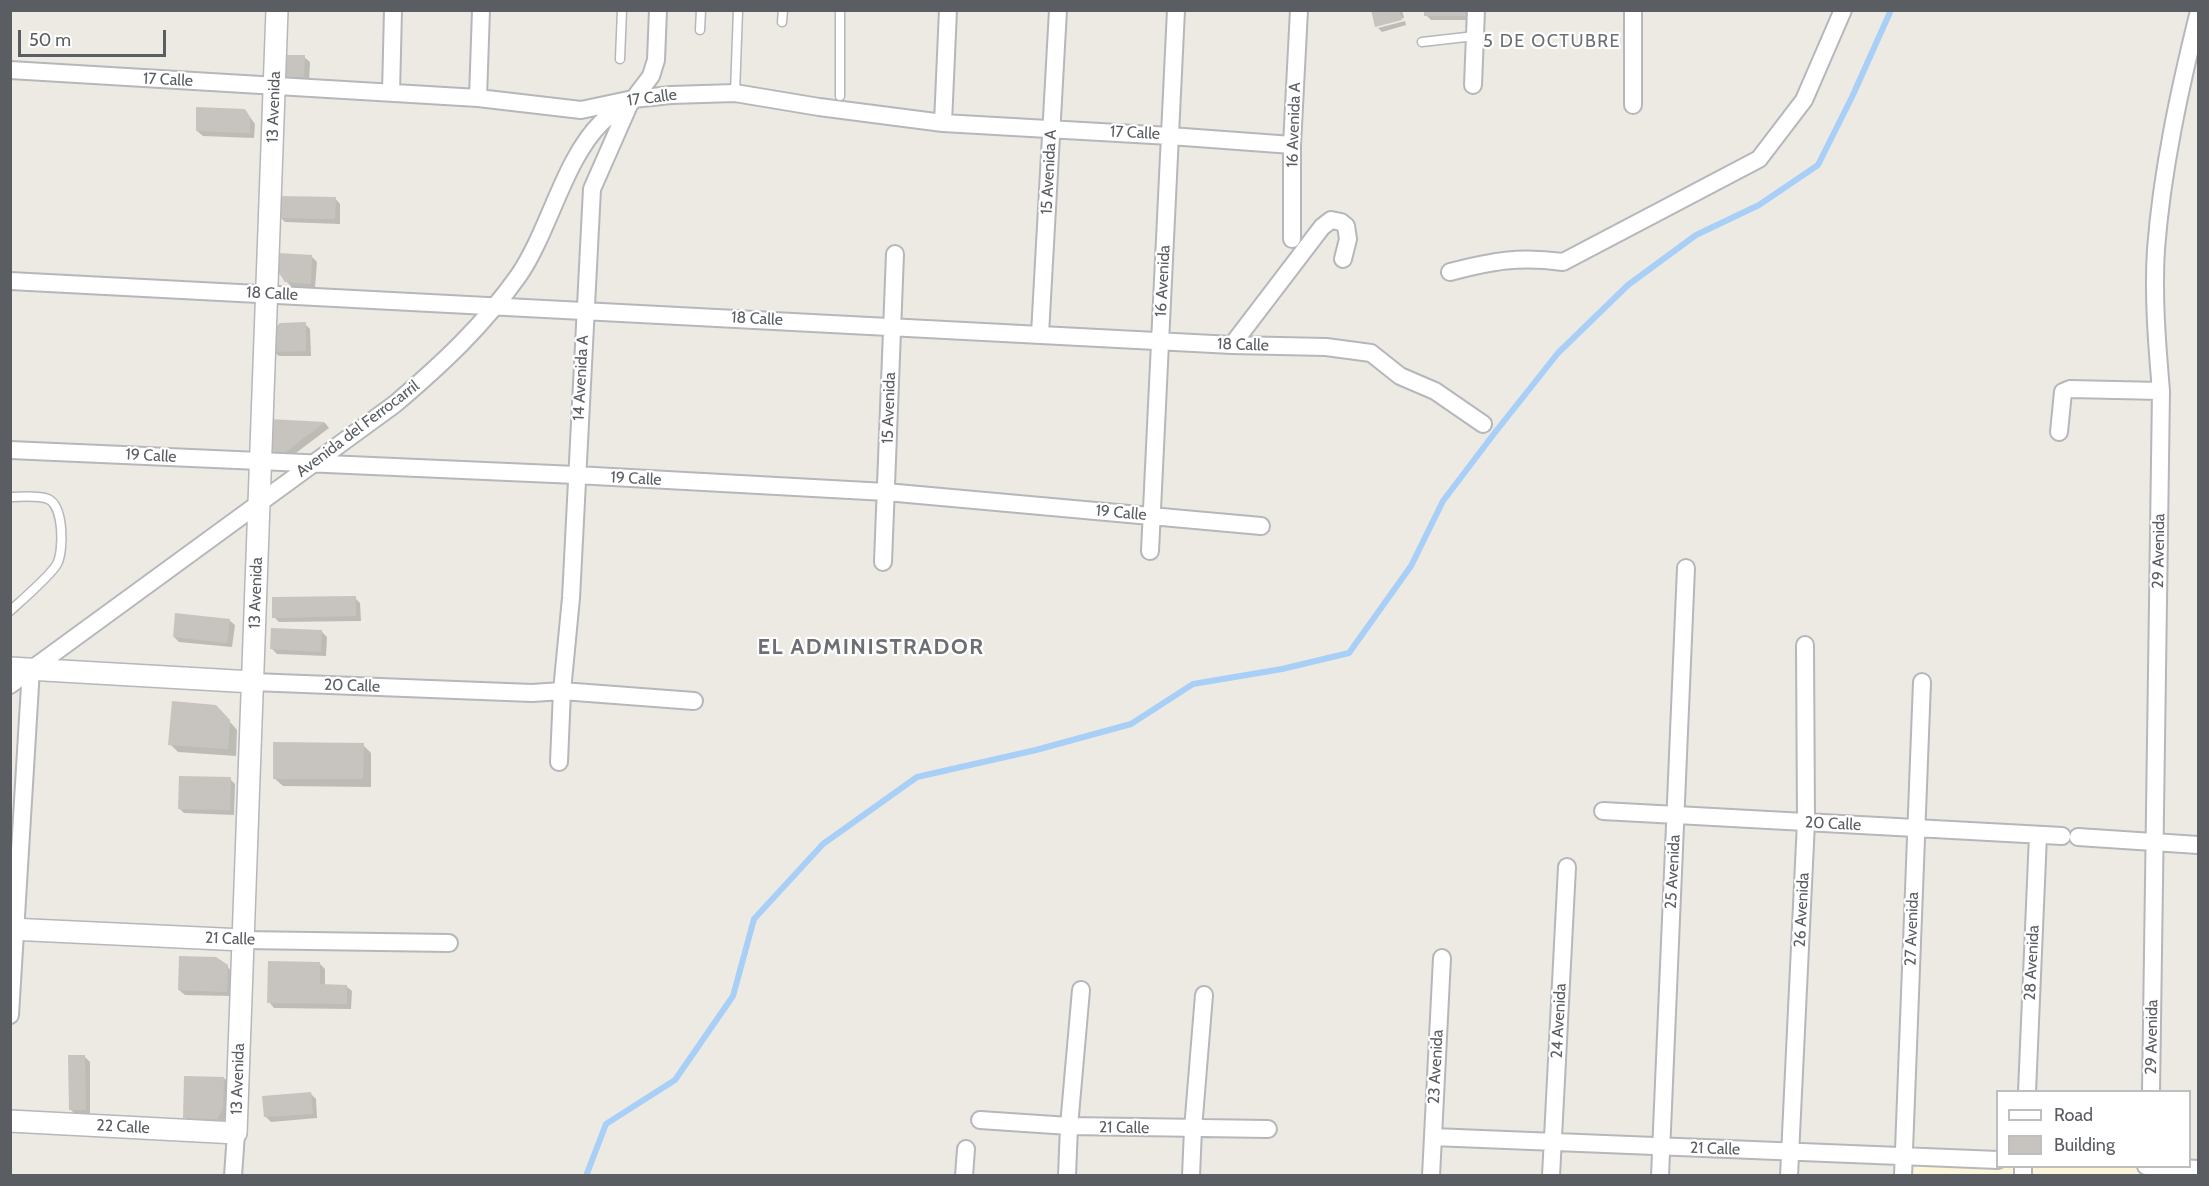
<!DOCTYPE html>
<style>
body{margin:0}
#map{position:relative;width:2209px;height:1186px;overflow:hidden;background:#eceae2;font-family:Cabin,sans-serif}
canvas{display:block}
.frame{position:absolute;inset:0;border:12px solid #5a5d62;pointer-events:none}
.legend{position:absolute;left:1996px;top:1090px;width:195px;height:78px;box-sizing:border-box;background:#fff;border:2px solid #bdbec0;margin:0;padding:8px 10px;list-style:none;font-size:18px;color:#5a5d62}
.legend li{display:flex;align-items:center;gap:12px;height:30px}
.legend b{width:30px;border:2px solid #bdbec0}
.scale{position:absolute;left:18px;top:30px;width:148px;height:27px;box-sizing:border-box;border:3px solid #5a5d62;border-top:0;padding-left:8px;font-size:18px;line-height:21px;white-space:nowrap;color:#5a5d62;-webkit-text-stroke:4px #fff;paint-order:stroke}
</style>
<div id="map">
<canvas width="2209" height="1186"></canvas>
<div class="frame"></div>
<ul class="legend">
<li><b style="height:8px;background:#fff"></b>Road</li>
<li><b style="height:16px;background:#c7c4c0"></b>Building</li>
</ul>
<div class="scale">50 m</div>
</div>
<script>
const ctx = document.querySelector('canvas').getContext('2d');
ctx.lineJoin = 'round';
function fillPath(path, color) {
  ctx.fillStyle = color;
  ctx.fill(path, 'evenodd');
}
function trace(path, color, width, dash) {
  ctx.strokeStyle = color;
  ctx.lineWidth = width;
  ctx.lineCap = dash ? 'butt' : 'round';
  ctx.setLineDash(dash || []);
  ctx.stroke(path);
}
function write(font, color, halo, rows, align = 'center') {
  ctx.font = font + ' Cabin,sans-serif';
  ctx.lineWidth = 4.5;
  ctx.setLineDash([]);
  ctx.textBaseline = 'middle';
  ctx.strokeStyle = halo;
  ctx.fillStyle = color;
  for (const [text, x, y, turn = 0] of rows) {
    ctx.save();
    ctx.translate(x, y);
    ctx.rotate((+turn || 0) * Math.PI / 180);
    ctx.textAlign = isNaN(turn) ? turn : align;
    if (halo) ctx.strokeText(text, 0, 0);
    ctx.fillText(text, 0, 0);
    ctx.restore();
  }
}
fillPath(new Path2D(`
 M 1904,1156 L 1998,1166 L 2149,1166 L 2198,1176 L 1903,1176 Z`), '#faf5d9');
fillPath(new Path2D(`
 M 1373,10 L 1402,10 L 1404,18 L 1378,25 L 1378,28 Z
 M 1426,10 L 1471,10 L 1471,20 L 1431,20 L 1426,15 Z
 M 1405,21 L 1406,25 L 1382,32 L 1378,28 Z
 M 304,57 L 310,62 L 309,82 L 293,81 L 283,70 Z
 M 245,110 L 255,124 L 254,138 L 203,136 L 197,131 Z
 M 335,198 L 340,204 L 340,224 L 285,222 L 280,217 Z
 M 312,257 L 317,262 L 315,288 L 292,287 L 286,281 Z
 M 305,324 L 310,329 L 311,356 L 279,356 L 273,351 Z
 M 271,420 L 325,423 L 329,428 L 284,462 Z
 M 355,598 L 360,603 L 361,621 L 279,622 L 274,617 Z
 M 229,620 L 235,625 L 232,647 L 179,642 L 174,637 Z
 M 322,632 L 327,637 L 326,656 L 277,654 L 272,649 Z
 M 224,715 L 237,730 L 236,756 L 178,752 L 170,744 Z
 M 363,745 L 371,753 L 371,787 L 283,786 L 274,778 Z
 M 230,779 L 235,784 L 234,815 L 184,813 L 179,808 Z
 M 320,964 L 325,969 L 325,986 L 346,986 L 352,991 L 351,1009 L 274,1008 L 269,1002 Z
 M 227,966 L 232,972 L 232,996 L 185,995 L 179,990 Z
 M 85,1057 L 90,1062 L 90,1114 L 75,1114 L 70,1109 Z
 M 224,1078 L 229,1083 L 228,1114 L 222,1123 L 190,1123 L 185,1118 Z
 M 311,1094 L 316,1099 L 317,1118 L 271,1122 L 265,1116 Z`), '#0003');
trace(new Path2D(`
 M 586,1176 L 606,1124 L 675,1080 L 733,996 L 754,919 L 823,844 L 917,777 L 1036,750 L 1131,724 L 1193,684 L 1282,669 L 1349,653 L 1411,566 L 1443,501 L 1493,435 L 1558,353 L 1628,285 L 1696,235 L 1759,205 L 1818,165 L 1852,97 L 1891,10`), '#a7cff7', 6);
fillPath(new Path2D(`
 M 1371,10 L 1399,10 L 1402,20 L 1375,27 Z
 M 1424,10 L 1466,10 L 1466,16 L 1424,16 Z
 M 282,55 L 305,55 L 304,77 L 287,77 L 282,71 Z
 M 196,107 L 245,109 L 250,117 L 250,133 L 196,131 Z
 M 279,196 L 336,197 L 335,219 L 279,218 Z
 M 278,253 L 312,255 L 311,284 L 285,282 L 277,270 Z
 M 306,322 L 306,351 L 272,352 L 272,331 L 280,323 Z
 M 269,419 L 325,422 L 278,458 L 268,444 Z
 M 356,596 L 356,616 L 272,618 L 272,597 Z
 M 175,613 L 230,619 L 227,643 L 173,637 Z
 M 271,628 L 322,630 L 321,652 L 270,649 Z
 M 172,701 L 216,705 L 230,720 L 228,749 L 168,745 Z
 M 273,742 L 364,743 L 363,779 L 273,779 Z
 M 179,776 L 231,777 L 230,810 L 178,809 Z
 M 179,956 L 216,957 L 228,965 L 227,992 L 178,990 Z
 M 268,961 L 320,962 L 320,984 L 347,985 L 347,1004 L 267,1003 Z
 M 68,1055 L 85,1055 L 86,1110 L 69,1110 Z
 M 184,1076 L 224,1077 L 223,1108 L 217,1119 L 183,1118 Z
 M 311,1092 L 313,1114 L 264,1117 L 262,1096 Z`), '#c7c4c0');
const service = new Path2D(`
 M 782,22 L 783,10
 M 700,30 L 701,10
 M 1422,42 L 1475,36
 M 620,59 L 622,10
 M 735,93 L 738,10
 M 840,96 L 840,10
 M 10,497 C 21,497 38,495 48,499 C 64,506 64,551 57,564 C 51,575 21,601 10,611`);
const minor = new Path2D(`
 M 1633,10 L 1633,105
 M 10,70 L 478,98 L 581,110 L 633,99 L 671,95 L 735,93 L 819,107 L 943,123 L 1170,136 L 1292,145
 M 1473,85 L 1476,10
 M 391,93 L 393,10
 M 478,98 L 481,10
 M 943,123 L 948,10
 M 1292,239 L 1292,145 L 1299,10
 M 1450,272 C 1493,261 1518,256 1563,262 L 1759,159 L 1804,100 L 1843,10
 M 10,281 L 1232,345 L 1326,347 L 1371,353 L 1400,376 L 1435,391 L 1483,424
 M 1040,334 L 1058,10
 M 1232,345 L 1322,227 L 1331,220 L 1341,222 L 1346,226 L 1348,239 L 1343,259
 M 2059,432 L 2063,392 L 2070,389 L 2161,391
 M 10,450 L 576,475 L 886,492 L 1261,526
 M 1150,551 L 1176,10
 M 883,562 L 895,254
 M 253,682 L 532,693 L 562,691 L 694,701
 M 10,685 L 395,404 C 442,364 483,326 519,275 C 550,229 564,159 602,122 C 609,115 620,110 629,105
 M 559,762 L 562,691 L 571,598 L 592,189 L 629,105 L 651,76 L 656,60 L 658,10
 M 1603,811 L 2062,836
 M 2078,837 L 2198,845
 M 243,940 L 449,943
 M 10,1015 L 31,669
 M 2027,1092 L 2038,835
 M 2151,1092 L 2161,391 C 2157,344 2153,296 2156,249 C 2162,171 2179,92 2198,15
 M 980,1120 L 1069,1126 L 1268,1129
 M 1433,1137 L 1998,1160
 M 2146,1166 L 2198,1169
 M 233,1176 L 236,1133
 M 964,1176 L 966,1149
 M 1067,1176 L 1069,1126 L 1081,990
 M 1191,1176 L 1193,1129 L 1204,995
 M 1431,1176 L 1442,958
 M 1551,1176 L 1567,867
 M 1660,1176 L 1686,568
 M 1789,1176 L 1806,822 L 1805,645
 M 1903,1176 L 1922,682
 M 2023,1176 L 2023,1166`);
const tertiary = new Path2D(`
 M 10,668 L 253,682
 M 10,929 L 243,940
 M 10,1121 L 236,1133 L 277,10`);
trace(service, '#b5b7bb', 11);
trace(minor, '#b5b7bb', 20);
trace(tertiary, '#b5b7bb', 24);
trace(service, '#fff', 8);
trace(minor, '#fff', 16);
trace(tertiary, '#fff', 21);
write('16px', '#5a5d62', '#fff', [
 ["17 Calle",168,80,3],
 ["17 Calle",652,98,-7],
 ["13 Avenida",274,107,-88],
 ["16 Avenida A",1294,125,-88],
 ["17 Calle",1135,133,3],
 ["15 Avenida A",1049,172,-87],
 ["16 Avenida",1163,281,-87],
 ["18 Calle",272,294,3],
 ["18 Calle",757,319,3],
 ["18 Calle",1243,345,2],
 ["14 Avenida A",581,378,-87],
 ["15 Avenida",889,408,-88],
 ["Avenida del Ferrocarril",358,429,-37],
 ["19 Calle",151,456,3],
 ["19 Calle",636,479,3],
 ["19 Calle",1121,513,5],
 ["29 Avenida",2159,551,-89],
 ["13 Avenida",256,593,-88],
 ["20 Calle",352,686,2],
 ["20 Calle",1833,824,3],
 ["25 Avenida",1673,872,-87],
 ["26 Avenida",1802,910,-87],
 ["27 Avenida",1912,929,-88],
 ["21 Calle",230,939,2],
 ["28 Avenida",2032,963,-87],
 ["24 Avenida",1559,1021,-87],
 ["29 Avenida",2152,1037,-89],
 ["23 Avenida",1436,1067,-87],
 ["13 Avenida",238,1079,-88],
 ["22 Calle",123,1127,3],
 ["21 Calle",1124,1128,1],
 ["21 Calle",1715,1149,2]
]);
ctx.letterSpacing = '1.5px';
write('18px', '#6c6f73', '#fff', [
 ["5 DE OCTUBRE",1552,42]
]);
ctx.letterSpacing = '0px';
ctx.letterSpacing = '1.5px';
write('bold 22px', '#6c6f73', '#fff', [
 ["EL ADMINISTRADOR",871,648]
]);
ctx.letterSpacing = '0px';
</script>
